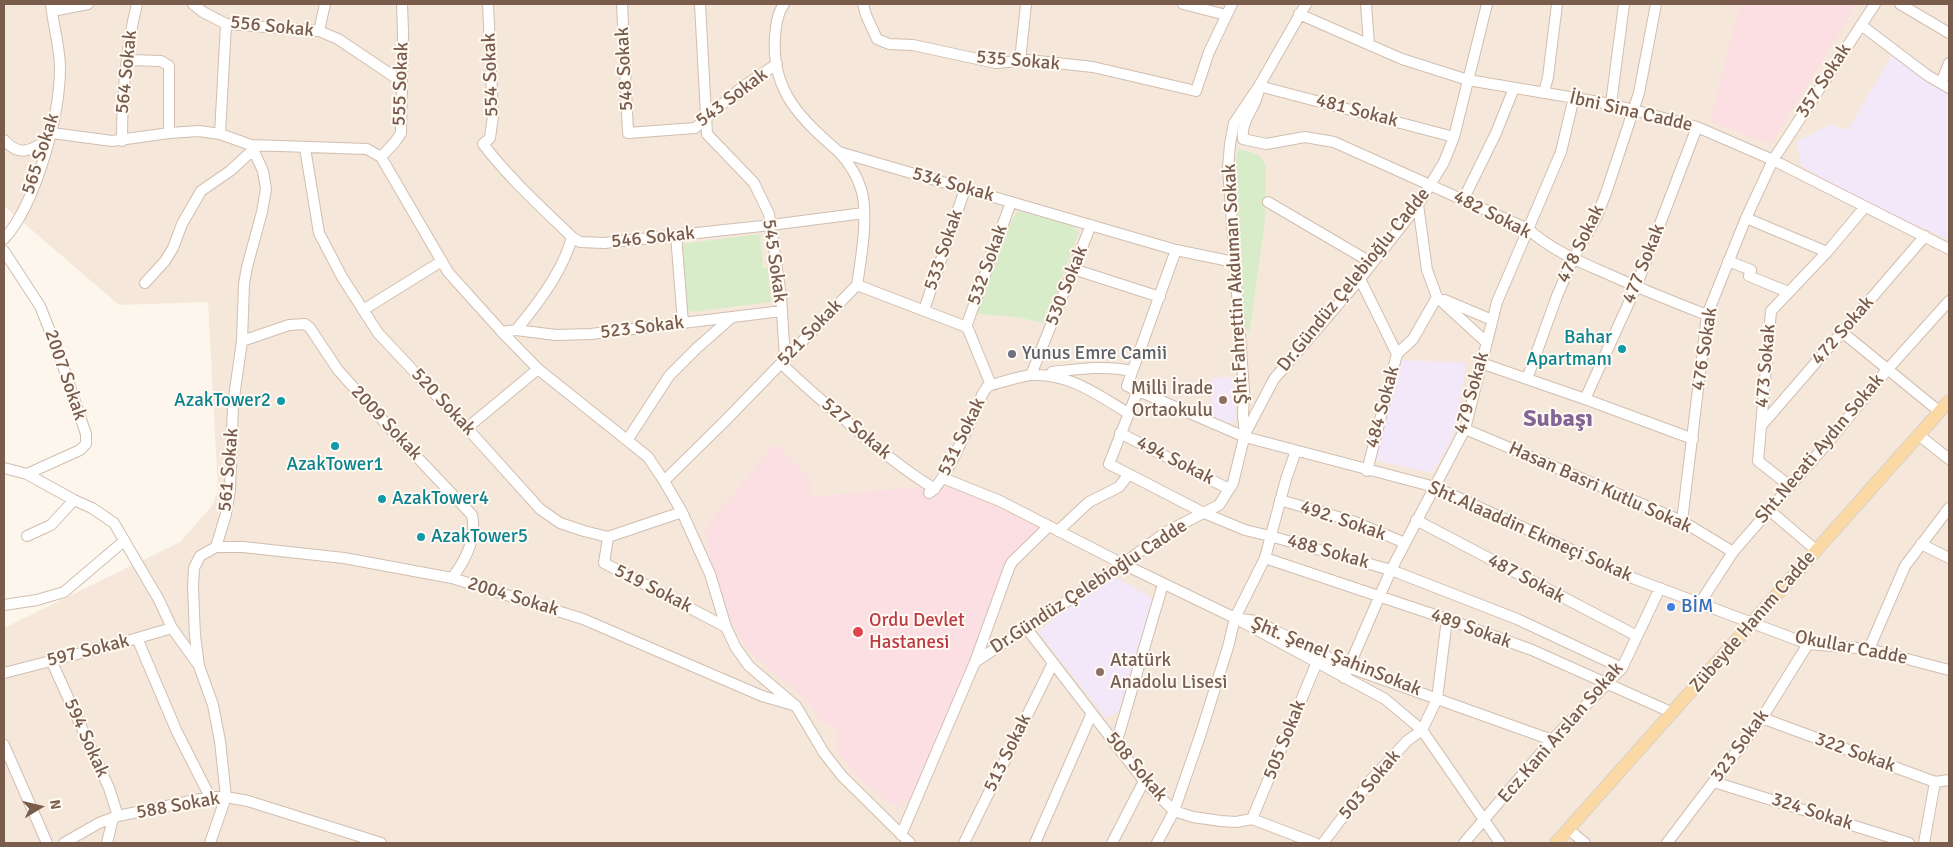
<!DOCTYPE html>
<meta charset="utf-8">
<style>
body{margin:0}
#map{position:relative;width:1953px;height:847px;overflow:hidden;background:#fdf6ec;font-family:Signika,sans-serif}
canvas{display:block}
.frame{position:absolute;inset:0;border:5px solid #7a5c4d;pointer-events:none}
.north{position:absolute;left:15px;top:782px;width:50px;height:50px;-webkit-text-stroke:4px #fffaf3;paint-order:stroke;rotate:81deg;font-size:14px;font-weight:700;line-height:20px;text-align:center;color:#7a5c4d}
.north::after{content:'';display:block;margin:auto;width:18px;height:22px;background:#7a5c4d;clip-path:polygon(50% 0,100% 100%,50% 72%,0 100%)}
</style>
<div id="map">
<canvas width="1953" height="847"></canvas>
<div class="frame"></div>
<div class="north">N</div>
</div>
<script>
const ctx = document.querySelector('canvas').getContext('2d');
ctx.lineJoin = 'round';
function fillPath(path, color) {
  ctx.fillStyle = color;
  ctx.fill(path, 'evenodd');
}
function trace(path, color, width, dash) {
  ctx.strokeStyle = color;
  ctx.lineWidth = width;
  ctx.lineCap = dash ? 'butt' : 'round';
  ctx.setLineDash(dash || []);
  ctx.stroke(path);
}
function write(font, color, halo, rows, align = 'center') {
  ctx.font = font + ' Signika,sans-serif';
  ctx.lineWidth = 4;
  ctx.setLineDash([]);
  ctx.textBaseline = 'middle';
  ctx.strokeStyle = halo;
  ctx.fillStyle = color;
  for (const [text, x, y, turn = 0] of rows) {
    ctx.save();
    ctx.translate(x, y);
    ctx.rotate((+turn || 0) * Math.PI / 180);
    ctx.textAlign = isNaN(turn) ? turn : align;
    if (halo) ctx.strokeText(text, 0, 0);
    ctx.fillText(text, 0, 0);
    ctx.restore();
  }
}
fillPath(new Path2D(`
 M 4,4 L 1949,4 L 1949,843 L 4,843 L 4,628 L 180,542 L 212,506 L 218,490 L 208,302 L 119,305 L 4,206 Z`), '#f5e8da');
fillPath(new Path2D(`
 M 1892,55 L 1949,88 L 1949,240 L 1871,204 L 1801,166 L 1797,142 L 1829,125 L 1848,130 Z
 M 1401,360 L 1466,363 L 1457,418 L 1452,438 L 1432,473 L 1375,460 Z
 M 1233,377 L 1236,422 L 1213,423 L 1211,378 Z
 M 1113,578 L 1121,580 L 1150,597 L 1152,601 L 1118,712 L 1106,718 L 1038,632 L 1088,592 Z`), '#f3e8fa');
fillPath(new Path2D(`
 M 1740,4 L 1857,4 L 1771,144 L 1710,121 Z
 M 776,443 L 810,478 L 810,497 L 917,487 L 952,487 L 1039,526 L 1002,571 L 955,698 L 914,793 L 898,809 L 855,776 L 837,750 L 838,730 L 820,720 L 806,700 L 746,649 L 729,616 L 708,550 L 705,528 Z`), '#fbdfe3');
fillPath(new Path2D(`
 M 1238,149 C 1251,152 1262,153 1266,167 L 1265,220 L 1249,335 L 1243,320 L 1241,259 L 1235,200 L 1234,171 Z
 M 1017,211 L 1072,225 L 1079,233 L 1044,323 L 1017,317 L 977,314 L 1006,233 Z
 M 760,234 L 763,268 L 768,268 L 771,302 L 691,312 L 685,306 L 681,244 Z`), '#d8ecc9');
const minor = new Path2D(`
 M 193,4 L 203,12 L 226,24 L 319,31 L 338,39 L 402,82
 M 488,4 L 493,116 L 490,138 L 483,144 C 509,178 541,207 572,237 L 580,242 L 604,243 L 771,225 L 864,213
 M 622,4 L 628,133 L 695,128 L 741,88 L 777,64
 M 700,4 L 707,134 L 754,183 L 769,214 L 781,296 L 785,359
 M 784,4 C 777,14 776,25 775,37 C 771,91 801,119 839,152 L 1176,250 L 1234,262
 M 863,4 L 866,15 L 877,39 L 889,44 L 913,45 L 996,63 L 1029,60 L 1093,67 L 1196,91 L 1209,52 L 1232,4
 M 1183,4 L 1226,15
 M 1366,4 L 1369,44
 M 1900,4 L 1949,33
 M 52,11 L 88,4
 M 1299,14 L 1402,59 L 1468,80 L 1611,104 L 1697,127 L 1773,160 L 1949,249
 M 1861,25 L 1927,75 L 1949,88
 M 319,31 L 325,4
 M 128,60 L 161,61 L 169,66 L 169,133
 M 1020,61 L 1026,4
 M 1941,83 L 1949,63
 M 1259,86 C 1259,105 1240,119 1243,139 L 1266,144 L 1305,137 L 1334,142 L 1528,229 C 1549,248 1575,260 1601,271 C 1636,287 1671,301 1707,315
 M 1259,86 L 1454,137
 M 1544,92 L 1548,77 L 1557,4
 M 1611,104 L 1624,4
 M 52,133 L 112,141 L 169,133 L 199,131 L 220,134 L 251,145 L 367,149 L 381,157 L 448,272 L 502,332 L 538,369 L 648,457 L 664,481 L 682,512 L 710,574 L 726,627 L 736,648 L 749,666 L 796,706 L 824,753 L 842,776 L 910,843
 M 220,134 L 226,24
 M 4,140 C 21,158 30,150 49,140
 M 122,141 C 122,96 126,48 137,4
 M 305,148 L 319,233 L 342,277 L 378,333 L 467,428 L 540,509 L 560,523 L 584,531 L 608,537 L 682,512
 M 381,157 L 395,142 L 401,133 L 403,32 L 402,4
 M 1463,200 L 1496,133 L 1514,88
 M 1268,202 L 1372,263
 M 1746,218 L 1827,252
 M 676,235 L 683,323
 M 4,239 C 36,204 60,115 60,68 C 60,47 53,25 51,4
 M 1176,250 L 1127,386 L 1245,437 L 1435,487 L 1635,579 L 1808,644 L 1869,649 L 1949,670
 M 4,251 L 40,306 L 59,354 L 86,434 L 86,444 L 80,450 L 27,474
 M 1728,261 L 1751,270 L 1749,276 L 1788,292
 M 1073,269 L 1160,297
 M 1360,279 L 1397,354
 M 145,283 L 165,261 L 173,248 L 182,224 L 201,191 L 230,171 L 253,150
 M 857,285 L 964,326 L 968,329 L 991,385
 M 1437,297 L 1486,342
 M 1445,300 L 1492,320
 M 363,310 L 442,261
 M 924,310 L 965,189
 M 966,327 L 1011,202
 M 516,330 C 538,304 564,269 572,237
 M 502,332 L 516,330 L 556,335 L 591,334 L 782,311
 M 1842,332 L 1940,412
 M 242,341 L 289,325 L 305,324 L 310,328 L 338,370 L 396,435 L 472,515 C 477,538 465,561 452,578
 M 781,363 C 801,383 822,401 844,419 C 873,445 902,469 935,489
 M 1481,363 L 1585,399 L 1693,439
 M 1052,372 C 1079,369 1105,365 1132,371
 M 1031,375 L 1091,225
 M 1527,379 L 1557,296 L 1573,259 L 1596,218 L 1606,193 L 1639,93 L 1656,4
 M 1138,390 L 1109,464 L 1204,513 L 1245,530 L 1270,536 L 1391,570 L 1517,619 L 1622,668
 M 1585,399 L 1636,287 L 1697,127
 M 1761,426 L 1925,236
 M 467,428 L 538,369
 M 1465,429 L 1682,521 L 1733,552
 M 1120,433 L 1229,489
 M 1245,434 L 1243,416 L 1244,391 L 1228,168 L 1230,144 L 1234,123 L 1259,86 L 1306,4
 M 1920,436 L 1949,459
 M 628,439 L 669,376 L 697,348 L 731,318
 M 4,468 L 27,474 L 74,500 L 92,508 L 114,523 L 159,600 L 172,628 L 197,663
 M 1367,471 L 1397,354 L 1413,339 L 1437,297 L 1427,270 L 1418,205
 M 943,478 L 1000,501 L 1123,564 L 1235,618 L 1385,699 L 1422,730 L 1500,843
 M 664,481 L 724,422 L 857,285 C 861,259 869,213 861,189 C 857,175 849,163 839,152
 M 1790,486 L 1758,461 L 1771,311 L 1827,252 L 1865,207
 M 929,493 C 945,485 974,413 983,393 L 987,387 L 991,385 C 1004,382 1019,376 1032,375 C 1069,373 1098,395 1128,413
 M 1280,500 L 1355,522 L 1405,543
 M 1769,510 L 1816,550
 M 1416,520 L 1637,636
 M 1682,521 L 1707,315 L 1746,218 L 1773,160 L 1875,4
 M 1058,531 L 1089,502 L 1119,487 L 1129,474
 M 27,536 L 51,525 L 74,500
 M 608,537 L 604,563 L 726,627
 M 1921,544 L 1949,558
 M 216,547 L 243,547 L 344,558 L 452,578 L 583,619 L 762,696 L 793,705
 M 1265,558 L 1447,619 L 1532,650 L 1673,713
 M 1700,603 L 1733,552 L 1830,440 L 1887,370 L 1949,301
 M 4,605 L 37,600 L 64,592 L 124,541
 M 1241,619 L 1256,621 L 1348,667 L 1552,740
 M 1027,629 L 1144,781 L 1174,811 L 1193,817 L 1221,821 L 1236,822 L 1252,819 L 1315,843
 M 137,638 L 177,732 L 210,797
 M 1869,649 L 1905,566 L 1949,508
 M 51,660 L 109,788 L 118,816
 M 975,662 L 1009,568 L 1012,562 L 1049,526
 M 4,673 L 124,642 L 172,628
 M 1344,678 L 1391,570 L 1465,429 L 1497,302 L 1561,152 L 1574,97
 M 1762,718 L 1935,782 L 1949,780
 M 1116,744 L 1163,584
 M 4,745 L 47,843
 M 1714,782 L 1909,843
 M 1252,819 L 1317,662
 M 1568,829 L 1585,843
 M 901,835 L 975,662 L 1123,564 L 1166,532 L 1219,505 L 1233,483 L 1245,434 L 1274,379 L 1360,279 L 1418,205 L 1444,162 L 1454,137 L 1487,4
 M 64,843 L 99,823 L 118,816 L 210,797 L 226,797 L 248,801 L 381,843
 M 107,843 L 113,818
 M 210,843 L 226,797 L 220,741 L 213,705 L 199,666 L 195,636 L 193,587 L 194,568 L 200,556 L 216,547 L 226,514 L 230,490 L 233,404 L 242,341 L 244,284 L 247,267 L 262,212 L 266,189 L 263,171 L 251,145
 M 964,843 L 1053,663
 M 1035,843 L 1092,713
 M 1112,843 L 1144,781
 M 1157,843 L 1174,811 L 1200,736 L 1228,647 L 1235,618 L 1265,558 L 1286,479 L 1296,451
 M 1323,843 L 1370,781 L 1407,741 L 1422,730 L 1437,699 L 1447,619
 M 1464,843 L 1552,740 L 1622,668 L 1660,588
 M 1667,843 L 1762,718 L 1808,644
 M 1924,843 L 1935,782`);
const major = new Path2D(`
 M 1556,843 L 1949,401`);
trace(minor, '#d1beb0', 12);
trace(major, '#dad1cd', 14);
trace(minor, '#fff', 10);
trace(major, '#fbd9a5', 12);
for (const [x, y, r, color] of [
 [1622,349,5,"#0f9aa8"],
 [1012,354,5,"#6b7280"],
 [1223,400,5,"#8d6e63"],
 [281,401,5,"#0f9aa8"],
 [335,446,5,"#0f9aa8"],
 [382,499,5,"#0f9aa8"],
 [421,537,5,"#0f9aa8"],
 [1671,607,5,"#3f7fe0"],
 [858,632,6,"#e0444e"],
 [1100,672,5,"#8d6e63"]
]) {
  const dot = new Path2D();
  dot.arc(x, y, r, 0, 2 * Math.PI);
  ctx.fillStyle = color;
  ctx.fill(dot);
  trace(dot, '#fffaf3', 2);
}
write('19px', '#7a5c4d', '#fffaf3', [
 ["556 Sokak",272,27,6],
 ["535 Sokak",1018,61,5],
 ["548 Sokak",625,69,-93],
 ["564 Sokak",127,72,-84],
 ["554 Sokak",491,75,-92],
 ["357 Sokak",1824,81,-57],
 ["555 Sokak",401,84,-88],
 ["543 Sokak",732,98,-37],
 ["481 Sokak",1357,111,15],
 ["İbni Sina Cadde",1631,112,13],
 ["565 Sokak",41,154,-72],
 ["534 Sokak",953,185,16],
 ["482 Sokak",1492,215,27],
 ["546 Sokak",653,238,-6],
 ["478 Sokak",1581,244,-64],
 ["533 Sokak",944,250,-71],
 ["545 Sokak",774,261,82],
 ["477 Sokak",1644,264,-68],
 ["532 Sokak",988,265,-70],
 ["Dr.Gündüz Çelebioğlu Cadde",1354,280,-51],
 ["Şht.Fahrettin Akduman Sokak",1236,284,-93],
 ["530 Sokak",1067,286,-68],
 ["523 Sokak",642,328,-7],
 ["472 Sokak",1843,331,-49],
 ["521 Sokak",810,333,-46],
 ["476 Sokak",1705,349,-81],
 ["473 Sokak",1766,366,-85],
 ["2007 Sokak",65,375,71],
 ["479 Sokak",1472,393,-74],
 ["520 Sokak",443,402,47],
 ["484 Sokak",1383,407,-75],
 ["2009 Sokak",386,423,47],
 ["527 Sokak",856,429,40],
 ["531 Sokak",962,437,-64],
 ["Sht.Necati Aydın Sokak",1820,449,-50],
 ["494 Sokak",1175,461,27],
 ["561 Sokak",229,470,-85],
 ["Hasan Basri Kutlu Sokak",1600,488,24],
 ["492. Sokak",1343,521,19],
 ["Sht.Alaaddin Ekmeçi Sokak",1530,532,24],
 ["488 Sokak",1328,552,16],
 ["487 Sokak",1526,579,28],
 ["Dr.Gündüz Çelebioğlu Cadde",1089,587,-33],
 ["519 Sokak",653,589,27],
 ["2004 Sokak",513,597,17],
 ["Zübeyde Hanım Cadde",1753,622,-49],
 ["489 Sokak",1471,629,20],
 ["Okullar Cadde",1851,648,11],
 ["597 Sokak",88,651,-14],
 ["Şht. Şenel ŞahinSokak",1336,657,22],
 ["Ecz.Kani Arslan Sokak",1561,733,-49],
 ["594 Sokak",86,738,66],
 ["505 Sokak",1285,740,-68],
 ["323 Sokak",1740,746,-54],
 ["513 Sokak",1008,753,-64],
 ["322 Sokak",1855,753,20],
 ["508 Sokak",1136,767,50],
 ["503 Sokak",1370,785,-50],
 ["588 Sokak",178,806,-10],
 ["324 Sokak",1812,812,18]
]);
write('19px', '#0d838f', '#fffaf3', [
 ["Bahar",1612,338],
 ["Apartmanı",1612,360],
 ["AzakTower2",271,401],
 ["AzakTower1",335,465,"center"],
 ["AzakTower4",392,499,"left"],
 ["AzakTower5",431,537,"left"]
], 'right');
write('19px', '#5b616d', '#fffaf3', [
 ["Yunus Emre Camii",1022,354]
], 'left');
write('19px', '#785e54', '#fffaf3', [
 ["Milli İrade",1213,389],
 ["Ortaokulu",1213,411],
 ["Atatürk",1110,661,"left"],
 ["Anadolu Lisesi",1110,683,"left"]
], 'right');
write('19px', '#366cbe', '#fffaf3', [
 ["BİM",1681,607]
], 'left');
write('19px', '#be3a42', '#fffaf3', [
 ["Ordu Devlet",869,621],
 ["Hastanesi",869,643]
], 'left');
write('bold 24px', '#846695', '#fffaf3', [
 ["Subaşı",1558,420]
]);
</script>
